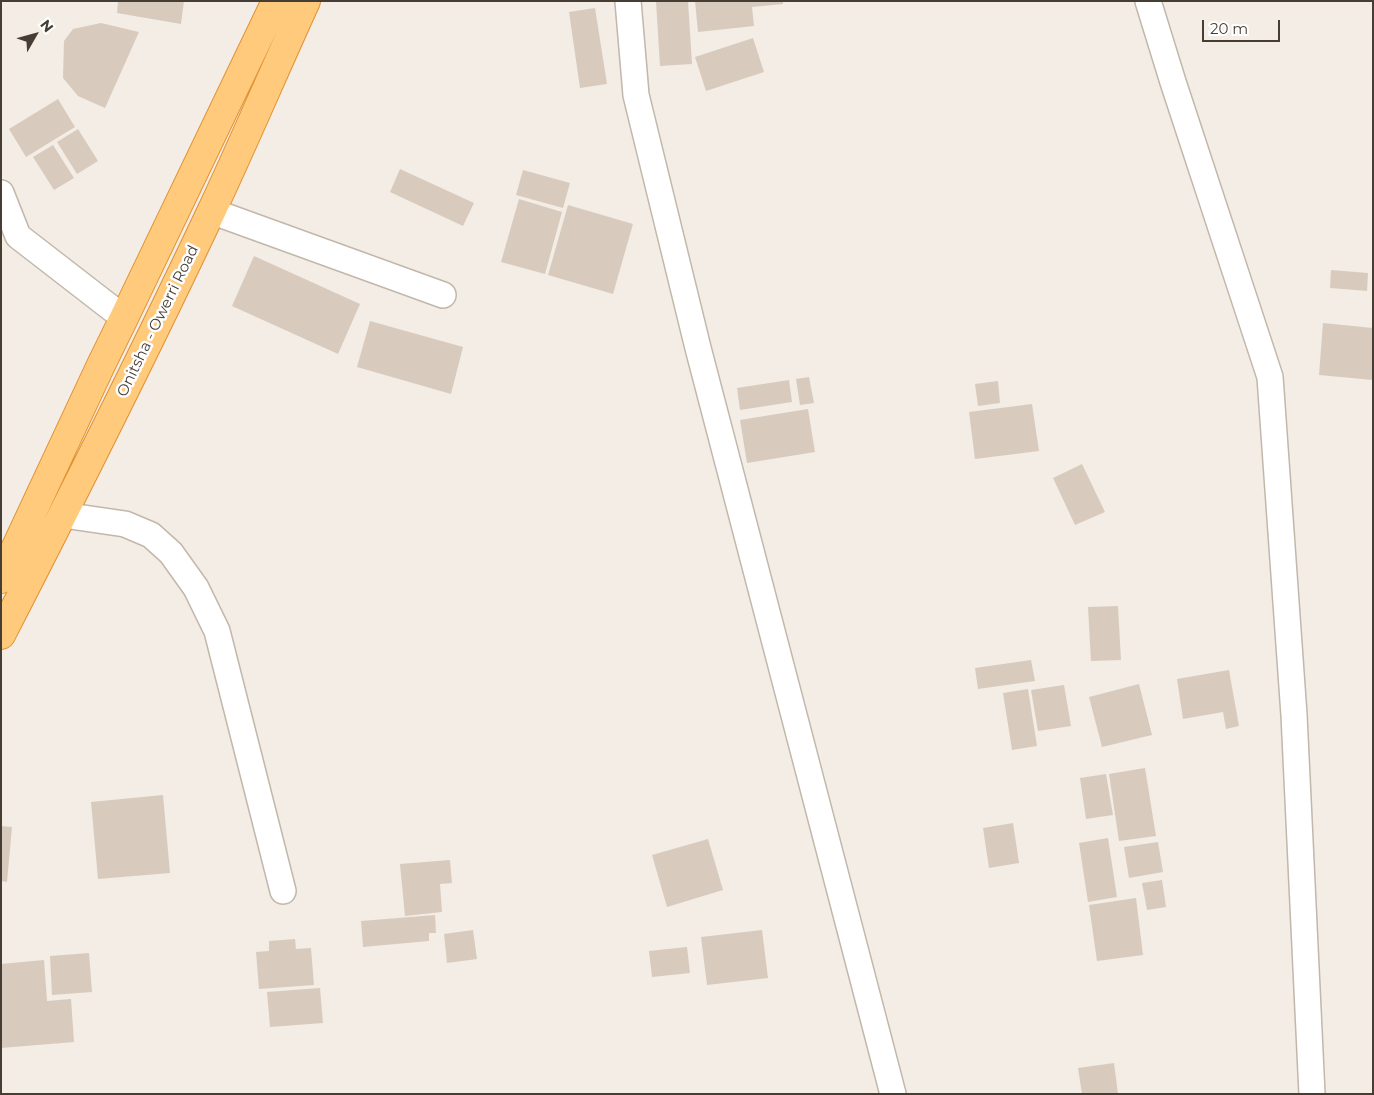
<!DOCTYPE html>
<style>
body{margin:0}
#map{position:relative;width:1374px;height:1095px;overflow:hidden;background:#f3ede5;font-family:Montserrat,sans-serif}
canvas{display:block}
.frame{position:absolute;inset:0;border:2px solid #463d34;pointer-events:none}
.north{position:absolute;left:10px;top:10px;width:50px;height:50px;-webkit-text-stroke:4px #fff;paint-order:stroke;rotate:52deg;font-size:14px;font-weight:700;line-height:20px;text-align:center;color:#463d34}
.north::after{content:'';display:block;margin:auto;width:18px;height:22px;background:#463d34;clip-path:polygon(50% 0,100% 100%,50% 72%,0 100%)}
.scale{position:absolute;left:1202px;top:20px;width:78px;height:22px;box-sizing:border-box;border:2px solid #463d34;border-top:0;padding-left:6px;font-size:15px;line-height:18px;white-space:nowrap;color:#463d34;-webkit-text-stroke:4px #fff;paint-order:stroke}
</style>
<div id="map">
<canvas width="1374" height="1095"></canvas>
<div class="frame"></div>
<div class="north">N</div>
<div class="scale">20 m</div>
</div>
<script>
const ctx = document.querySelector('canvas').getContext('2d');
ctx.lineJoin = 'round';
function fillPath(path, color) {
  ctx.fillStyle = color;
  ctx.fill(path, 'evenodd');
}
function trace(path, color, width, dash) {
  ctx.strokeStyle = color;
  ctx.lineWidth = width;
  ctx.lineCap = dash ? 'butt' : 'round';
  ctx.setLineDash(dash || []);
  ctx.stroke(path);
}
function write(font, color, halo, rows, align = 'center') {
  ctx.font = font + ' Montserrat,sans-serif';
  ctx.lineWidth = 5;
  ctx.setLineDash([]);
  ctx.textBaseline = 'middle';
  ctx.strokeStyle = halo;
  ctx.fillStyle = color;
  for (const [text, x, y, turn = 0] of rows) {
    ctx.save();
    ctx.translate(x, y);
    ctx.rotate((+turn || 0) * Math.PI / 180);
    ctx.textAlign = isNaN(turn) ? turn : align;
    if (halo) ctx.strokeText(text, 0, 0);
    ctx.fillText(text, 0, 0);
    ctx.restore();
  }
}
fillPath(new Path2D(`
 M 118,1 L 184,1 L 181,24 L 117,13 Z
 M 656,1 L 688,1 L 692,64 L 660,66 Z
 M 695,1 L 783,1 L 783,4 L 752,7 L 754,26 L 698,32 Z
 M 595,8 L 607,84 L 580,88 L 569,12 Z
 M 101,23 L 139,32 L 105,108 L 78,96 L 63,78 L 64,41 L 73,29 Z
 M 753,38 L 764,72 L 706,91 L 695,57 Z
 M 58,99 L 75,127 L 26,157 L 9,129 Z
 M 78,129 L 98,161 L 77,174 L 57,142 Z
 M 53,145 L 74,178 L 54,190 L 33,157 Z
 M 400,169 L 474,203 L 463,226 L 390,192 Z
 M 523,170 L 570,183 L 563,208 L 516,195 Z
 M 519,199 L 562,212 L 545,274 L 501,262 Z
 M 568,205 L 633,224 L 613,294 L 548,275 Z
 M 254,256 L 360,304 L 338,354 L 232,306 Z
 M 1331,270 L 1368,273 L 1367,291 L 1330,288 Z
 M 370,321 L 463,347 L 451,394 L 357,367 Z
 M 1323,323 L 1373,328 L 1373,380 L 1319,375 Z
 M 809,377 L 814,403 L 800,405 L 796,379 Z
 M 789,380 L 792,402 L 740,410 L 737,388 Z
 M 998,381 L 1000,403 L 978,406 L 975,384 Z
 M 1032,404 L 1039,451 L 975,459 L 969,412 Z
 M 808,409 L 815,452 L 747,463 L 740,420 Z
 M 1082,464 L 1105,512 L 1075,525 L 1053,478 Z
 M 1118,606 L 1121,660 L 1091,661 L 1088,607 Z
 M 1031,660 L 1035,681 L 978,689 L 975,668 Z
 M 1229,670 L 1239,726 L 1226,729 L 1223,712 L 1183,719 L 1177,679 Z
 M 1139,684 L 1152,735 L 1102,747 L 1089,697 Z
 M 1064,685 L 1071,726 L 1038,731 L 1031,690 Z
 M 1028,689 L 1037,746 L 1012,750 L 1003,693 Z
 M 1145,768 L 1156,836 L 1119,841 L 1109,774 Z
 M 1106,774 L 1113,815 L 1086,819 L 1080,778 Z
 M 163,795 L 170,873 L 98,879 L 91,802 Z
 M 1013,823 L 1019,863 L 989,868 L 983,828 Z
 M 1,826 L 12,827 L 7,882 L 1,881 Z
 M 1108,838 L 1117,897 L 1088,902 L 1079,843 Z
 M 708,839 L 723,890 L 667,907 L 652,855 Z
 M 1158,842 L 1163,872 L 1129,878 L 1124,847 Z
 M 450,860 L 452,883 L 440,884 L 442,912 L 405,916 L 400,864 Z
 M 1162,880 L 1166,907 L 1147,910 L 1142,883 Z
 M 1136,898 L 1143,955 L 1097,961 L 1089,905 Z
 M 435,915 L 436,933 L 429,933 L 429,941 L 363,947 L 361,921 Z
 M 473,930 L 477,959 L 447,963 L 444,934 Z
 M 762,930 L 768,978 L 707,985 L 701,937 Z
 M 295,939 L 296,949 L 311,948 L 314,985 L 259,989 L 256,952 L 269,951 L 269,941 Z
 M 687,947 L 690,973 L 652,977 L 649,951 Z
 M 89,953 L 92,992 L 52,995 L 50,956 Z
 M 44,960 L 47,1001 L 71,999 L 74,1042 L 1,1048 L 1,964 Z
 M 320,988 L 323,1023 L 270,1027 L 267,992 Z
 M 1114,1063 L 1118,1094 L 1082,1094 L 1078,1068 Z`), '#d8cbbd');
const minor = new Path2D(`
 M 628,1 L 636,95 L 698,348 L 893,1094
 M 1148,1 L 1173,82 L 1270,377 L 1294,715 L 1312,1094
 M 1,193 L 18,236 L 124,318
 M 211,211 L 443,295
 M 63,515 L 125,524 L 151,535 L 171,553 L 196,588 L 217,631 L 283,891`);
const trunk = new Path2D(`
 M 1,579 L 101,365 L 124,318 L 276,1
 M 1,635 C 73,495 144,354 211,212 C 244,142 274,71 306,1`);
trace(minor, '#c2b7aa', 28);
trace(trunk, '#e19031', 30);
trace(minor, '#fff', 25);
trace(trunk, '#ffca7b', 28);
write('15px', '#463d34', '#fff', [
 ["Onitsha - Owerri Road",158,321,-64]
]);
</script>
